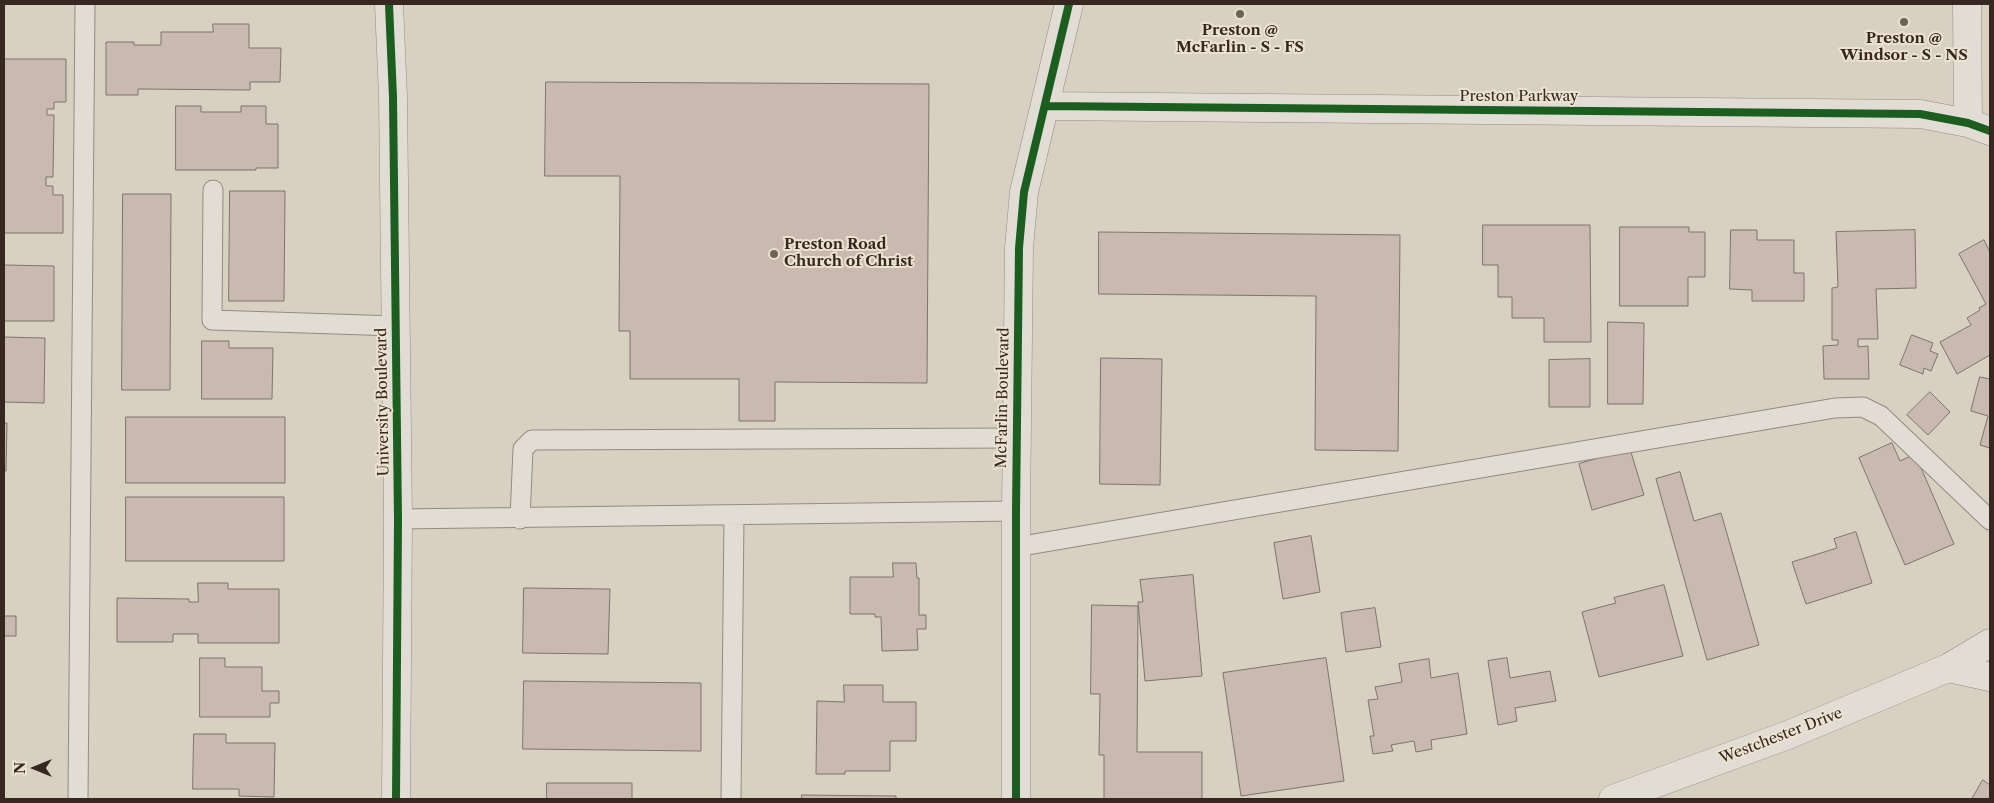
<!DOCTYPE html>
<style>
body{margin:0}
#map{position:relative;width:1994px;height:803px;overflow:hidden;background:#d8d0c1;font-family:"Libre Caslon Text",serif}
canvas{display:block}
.frame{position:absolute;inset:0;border:5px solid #362721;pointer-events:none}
.north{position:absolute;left:10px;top:743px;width:50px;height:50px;-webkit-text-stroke:4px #ece2d0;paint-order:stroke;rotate:270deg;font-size:14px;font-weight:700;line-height:20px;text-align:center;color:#362721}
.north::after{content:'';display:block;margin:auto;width:18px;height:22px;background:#362721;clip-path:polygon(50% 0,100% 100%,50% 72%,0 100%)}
</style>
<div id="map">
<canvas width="1994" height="803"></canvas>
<div class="frame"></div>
<div class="north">N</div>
</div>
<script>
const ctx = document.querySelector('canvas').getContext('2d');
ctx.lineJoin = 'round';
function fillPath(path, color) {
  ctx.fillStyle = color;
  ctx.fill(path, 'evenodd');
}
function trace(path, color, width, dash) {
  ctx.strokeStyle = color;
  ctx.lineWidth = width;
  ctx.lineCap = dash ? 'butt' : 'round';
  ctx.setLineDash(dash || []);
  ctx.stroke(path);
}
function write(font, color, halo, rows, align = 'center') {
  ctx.font = font + ' "Libre Caslon Text",serif';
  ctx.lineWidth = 4;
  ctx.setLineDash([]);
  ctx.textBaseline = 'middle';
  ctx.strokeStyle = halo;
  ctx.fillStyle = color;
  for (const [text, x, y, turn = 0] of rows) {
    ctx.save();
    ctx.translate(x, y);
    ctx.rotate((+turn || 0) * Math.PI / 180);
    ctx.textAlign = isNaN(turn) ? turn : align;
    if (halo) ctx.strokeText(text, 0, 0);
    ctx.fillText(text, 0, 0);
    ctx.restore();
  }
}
const building = new Path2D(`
 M 213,24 L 249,24 L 249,48 L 281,48 L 280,82 L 250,82 L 250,90 L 138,89 L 138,95 L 106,95 L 106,42 L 134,42 L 134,45 L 161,45 L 161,32 L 213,32 Z
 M 4,59 L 66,59 L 66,102 L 54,102 L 54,109 L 47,109 L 47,115 L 54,115 L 53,177 L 46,177 L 46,186 L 53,186 L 53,195 L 63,195 L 63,233 L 4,233 Z
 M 546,82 L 929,84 L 927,383 L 775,382 L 775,421 L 739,421 L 739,379 L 630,379 L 630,331 L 619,331 L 620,176 L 545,176 Z
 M 176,106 L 201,106 L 201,112 L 241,112 L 241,106 L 266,106 L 266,124 L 278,124 L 278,168 L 256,168 L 256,170 L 176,170 Z
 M 230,191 L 285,191 L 284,301 L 229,301 Z
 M 123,194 L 171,194 L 170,390 L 122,390 Z
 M 1483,225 L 1590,225 L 1591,342 L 1544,342 L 1544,318 L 1512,318 L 1512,297 L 1498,297 L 1498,265 L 1483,265 Z
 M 1620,227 L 1689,227 L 1689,232 L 1705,232 L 1705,277 L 1688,277 L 1688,306 L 1620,306 Z
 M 1731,230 L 1757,230 L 1757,240 L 1794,240 L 1794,273 L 1804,273 L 1804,301 L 1752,301 L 1752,290 L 1730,289 Z
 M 1915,230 L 1916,288 L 1876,289 L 1878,339 L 1858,339 L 1858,347 L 1868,346 L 1869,379 L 1824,379 L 1823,346 L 1838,345 L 1838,340 L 1832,340 L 1832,288 L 1838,287 L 1836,232 Z
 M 1099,232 L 1400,235 L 1398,451 L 1315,450 L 1316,296 L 1099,294 Z
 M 1984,240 L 1990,252 L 1990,355 L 1957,374 L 1940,342 L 1971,325 L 1967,318 L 1980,310 L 1979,308 L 1986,304 L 1959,254 Z
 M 4,265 L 54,266 L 54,321 L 4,321 Z
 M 1608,322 L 1644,323 L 1643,404 L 1608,404 Z
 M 1912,335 L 1933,343 L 1930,351 L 1938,354 L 1931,371 L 1924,368 L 1923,374 L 1900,365 Z
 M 4,337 L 45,338 L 44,403 L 4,402 Z
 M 202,341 L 229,341 L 229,348 L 273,348 L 272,399 L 202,399 Z
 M 1101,358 L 1162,359 L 1160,485 L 1100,484 Z
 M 1590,359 L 1590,407 L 1549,407 L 1549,360 Z
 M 1980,377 L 1990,379 L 1990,448 L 1980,445 L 1988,416 L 1971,411 Z
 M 1930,392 L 1950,412 L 1928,435 L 1907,415 Z
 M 126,417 L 285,417 L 285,483 L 126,483 Z
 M 4,423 L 7,423 L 6,471 L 4,471 Z
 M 1892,443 L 1900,461 L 1915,454 L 1954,544 L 1905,565 L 1859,458 Z
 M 1630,449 L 1644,495 L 1592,510 L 1579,464 Z
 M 1680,472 L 1694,521 L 1721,513 L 1759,645 L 1707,660 L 1656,479 Z
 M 126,497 L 284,497 L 284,561 L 126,561 Z
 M 1856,532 L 1872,583 L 1806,604 L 1792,562 L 1837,548 L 1834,539 Z
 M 1311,536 L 1320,592 L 1283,599 L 1274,543 Z
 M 893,563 L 916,563 L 917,578 L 919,578 L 919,615 L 926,615 L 926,629 L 917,629 L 918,650 L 882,651 L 881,617 L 875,617 L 875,614 L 850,614 L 850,577 L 893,577 Z
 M 1193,575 L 1202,676 L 1145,681 L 1138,602 L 1143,602 L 1140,580 Z
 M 198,583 L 228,583 L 228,589 L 279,589 L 279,643 L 198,643 L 198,634 L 173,634 L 173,642 L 117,642 L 117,598 L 189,599 L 189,602 L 198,602 Z
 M 1664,585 L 1683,656 L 1599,677 L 1582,612 L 1616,603 L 1614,598 Z
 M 524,588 L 610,589 L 608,654 L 523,653 Z
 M 1092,605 L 1138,606 L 1137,752 L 1202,752 L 1202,799 L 1104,799 L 1104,755 L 1099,755 L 1100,694 L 1091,694 Z
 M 1375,608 L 1381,647 L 1346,652 L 1341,613 Z
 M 4,616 L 16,616 L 16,636 L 4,636 Z
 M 200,658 L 225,658 L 225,667 L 262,667 L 262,691 L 279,691 L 279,703 L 270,703 L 270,717 L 200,717 Z
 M 1326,658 L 1344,781 L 1241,796 L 1223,673 Z
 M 1507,658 L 1510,678 L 1550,671 L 1556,701 L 1515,708 L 1517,721 L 1498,725 L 1488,661 Z
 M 1429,659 L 1431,678 L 1458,673 L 1467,734 L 1431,740 L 1432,749 L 1416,752 L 1414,741 L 1391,745 L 1393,751 L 1373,754 L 1370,736 L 1374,736 L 1368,700 L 1378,699 L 1375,687 L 1402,682 L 1399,664 Z
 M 524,681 L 701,683 L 701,751 L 523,749 Z
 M 844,685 L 883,685 L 883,702 L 916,702 L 916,741 L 890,741 L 890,771 L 845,771 L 845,774 L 816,774 L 817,701 L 844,702 Z
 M 194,734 L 226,734 L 226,743 L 275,743 L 274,797 L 239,796 L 239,789 L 193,789 Z
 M 1983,780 L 1990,785 L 1990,799 L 1972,799 Z
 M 547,783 L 632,783 L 632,799 L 547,799 Z
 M 802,795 L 896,796 L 896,799 L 802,799 Z`);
fillPath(building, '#cab9b0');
trace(building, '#7b756d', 1);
const service = new Path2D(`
 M 213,190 L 212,320 L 396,326
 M 398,519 L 1016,511
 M 520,519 L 523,449 L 532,440 L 1016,438
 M 1016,547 L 1835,408 L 1863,407 L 1881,416 L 1990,520
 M 78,799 L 85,4
 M 731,799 L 734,516`);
const minor = new Path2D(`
 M 1967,4 L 1968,123
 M 1045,106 L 1920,114 L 1968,123 L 1990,131
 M 1948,668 L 1990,677
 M 1016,799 L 1016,511 L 1019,248 L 1024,192 L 1069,4
 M 1613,799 L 1788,735 L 1948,668 L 1990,643`);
const tertiary = new Path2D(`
 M 389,4 L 393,97 L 398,519 L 396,799`);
trace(service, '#928b82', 21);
trace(minor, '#928b82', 29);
trace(tertiary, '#928b82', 29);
trace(service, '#e1ddd5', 19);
trace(minor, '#e1ddd5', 28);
trace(tertiary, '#e1ddd5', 28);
trace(new Path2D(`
 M 389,4 L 393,97 L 398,519 L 396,799
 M 1045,106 L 1920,114 L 1968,123 L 1990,131
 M 1016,799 L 1016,511 L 1019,248 L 1024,192 L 1069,4`), '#1b5e20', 8);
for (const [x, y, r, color] of [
 [1240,14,5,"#6f6259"],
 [1904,22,5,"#6f6259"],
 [774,254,5,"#6f6259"]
]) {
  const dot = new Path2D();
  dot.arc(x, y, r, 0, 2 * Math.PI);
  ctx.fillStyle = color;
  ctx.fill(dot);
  trace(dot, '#ece2d0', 2);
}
write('bold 15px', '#362721', '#ece2d0', [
 ["Preston @",1240,31],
 ["McFarlin - S - FS",1240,48],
 ["Preston @",1904,39],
 ["Windsor - S - NS",1904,56],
 ["Preston Road",784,245,"left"],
 ["Church of Christ",784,262,"left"]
]);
write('15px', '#362721', '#ece2d0', [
 ["Preston Parkway",1519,97],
 ["McFarlin Boulevard",1003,398,-89],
 ["University Boulevard",383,402,-91],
 ["Westchester Drive",1781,736,-21]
]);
</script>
